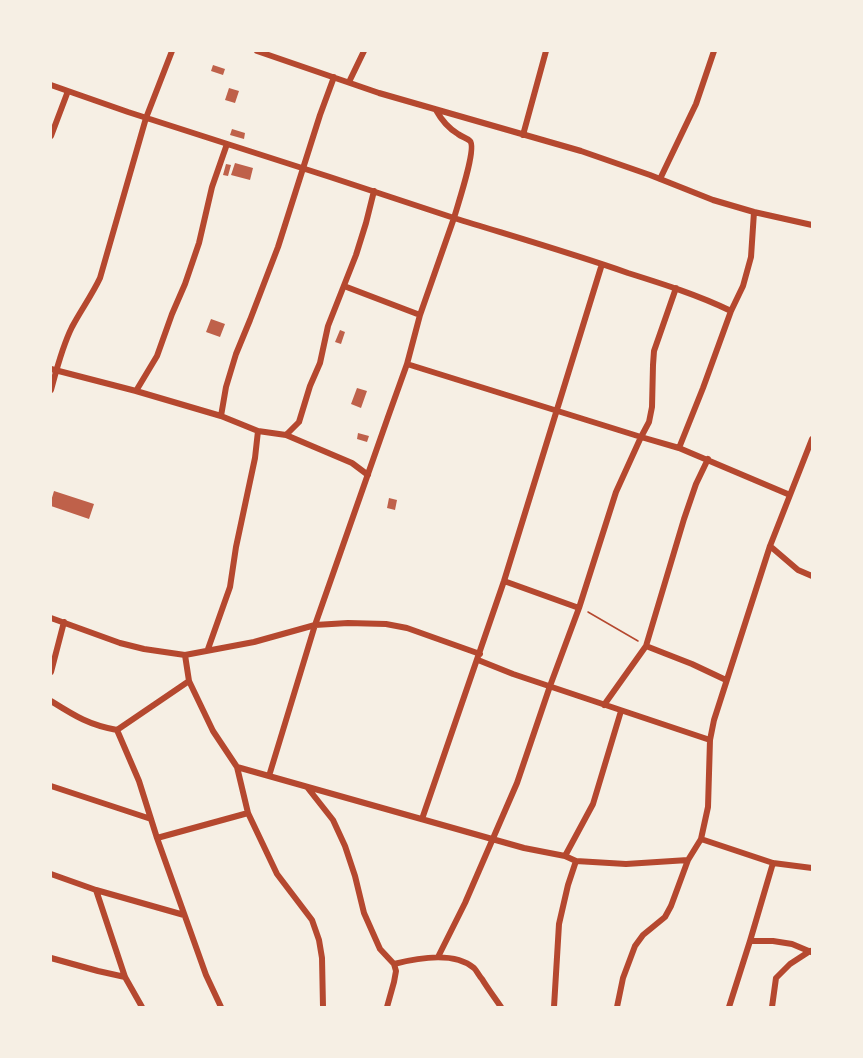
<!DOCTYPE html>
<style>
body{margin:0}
#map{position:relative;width:863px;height:1058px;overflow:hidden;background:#f6efe4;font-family:"Source Sans 3",sans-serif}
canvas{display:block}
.frame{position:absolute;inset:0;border:52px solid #f6efe4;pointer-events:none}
</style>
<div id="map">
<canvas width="863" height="1058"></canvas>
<div class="frame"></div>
</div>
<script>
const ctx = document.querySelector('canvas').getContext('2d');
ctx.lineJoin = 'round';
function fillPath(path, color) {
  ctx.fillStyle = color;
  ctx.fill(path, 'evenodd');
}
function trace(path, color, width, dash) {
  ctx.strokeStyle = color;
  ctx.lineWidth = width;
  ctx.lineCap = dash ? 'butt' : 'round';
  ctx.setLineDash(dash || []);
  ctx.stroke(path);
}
fillPath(new Path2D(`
 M 213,65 L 225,69 L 223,75 L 211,71 Z
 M 229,88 L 239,91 L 235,103 L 225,100 Z
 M 232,129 L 245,133 L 244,139 L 230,135 Z
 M 235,163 L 253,168 L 250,180 L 231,175 Z
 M 226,164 L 231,165 L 228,176 L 223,175 Z
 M 211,319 L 225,324 L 220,337 L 206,332 Z
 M 340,330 L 345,332 L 341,344 L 335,342 Z
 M 357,388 L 367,391 L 361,408 L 351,404 Z
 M 358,433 L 369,436 L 367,442 L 357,439 Z
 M 54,491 L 94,504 L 89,519 L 51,506 L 51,501 Z
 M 389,498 L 397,500 L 395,510 L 387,508 Z`), '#bf614a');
trace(new Path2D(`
 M 588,612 L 638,641`), '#b5482f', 1.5);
trace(new Path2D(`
 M 257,51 L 379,93 L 581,151 L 650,175 L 713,200 L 754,212 L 812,225
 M 349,82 L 364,51
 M 51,85 L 68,91 L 51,136
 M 68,91 L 128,112 L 330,177 L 454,218 C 457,207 477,148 470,141 C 467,138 462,137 458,134 C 448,128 442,121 436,110
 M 523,135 L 546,51
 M 660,179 L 696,104 L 714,51
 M 344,286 L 420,315
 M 407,364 L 641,437 L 679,448 L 790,495
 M 51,369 L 136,391 L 221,416 L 258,431 L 286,435 L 352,463 L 368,475
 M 51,390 C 57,368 62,347 72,327 C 81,310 92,295 100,278 L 146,118 L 172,51
 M 136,391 L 157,356 L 172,314 L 185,284 L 199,243 L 212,187 L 227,144
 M 221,416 L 226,387 L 236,354 L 250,320 L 278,247 L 320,115 L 334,77
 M 286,435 L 299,422 L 310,386 L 320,363 L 328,326 L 356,255 L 366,223 L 374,191
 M 679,448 L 703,388 L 731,311 L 743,286 L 751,257 L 754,212
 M 770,546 L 798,570 L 812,576
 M 504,581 L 579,608
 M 51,618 L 120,643 L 144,649 L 185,655 L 254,642 L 315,625 L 348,623 L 386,624 L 407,628 L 480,654
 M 646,646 L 692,664 L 726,680
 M 208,649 L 230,587 L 236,547 L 255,458 L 258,431
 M 185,655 L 189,681 L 213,731 L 237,767 L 248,813 L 277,874 L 312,920 L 319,940 L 322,958 L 323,1007
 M 478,660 L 513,674 L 710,740
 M 51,672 L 64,622
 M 51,701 C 75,716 89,725 117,730 L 189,681
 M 604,705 L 646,646 L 684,519 L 696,484 L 708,459
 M 117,730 L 139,781 L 157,838 L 206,975 L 221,1007
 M 237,767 L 524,848 L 565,856 L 576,861 L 626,864 L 688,860
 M 269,776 L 315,625 L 388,417 L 407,364 L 420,315 L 454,218 C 512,236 571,253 628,273 C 663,284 698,295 731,311
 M 51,786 L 151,819
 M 307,787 L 333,820 L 345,846 L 355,876 L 364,913 L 380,949 L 394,964 L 396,971 L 394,982 L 387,1007
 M 422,819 L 504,581 L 602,264
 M 157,838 L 248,813
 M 701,839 L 773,863 L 812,868
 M 565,856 L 593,804 L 621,711
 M 51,874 L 96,890 L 184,915
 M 96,890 L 125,977 L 142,1007
 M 750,941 L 773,941 L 792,944 L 811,952
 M 438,957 L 465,903 L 517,783 L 550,686 L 579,608 L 616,492 L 641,437 L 649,422 L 652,407 L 653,365 L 654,351 L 676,288
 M 51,958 L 98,971 L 125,977
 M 394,964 C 417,958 454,951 474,968 C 477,971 479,976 482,979 C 488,989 495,998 501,1007
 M 554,1007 L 559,924 L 568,885 L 576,861
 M 617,1007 L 623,978 L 635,946 L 643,935 L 665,917 L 671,906 L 688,860 L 701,839 L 708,807 L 710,740 L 714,720 L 770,546 L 812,439
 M 729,1007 L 750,941 L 773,863
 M 772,1007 L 776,978 L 790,964 L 810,951`), '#b5482f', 6);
</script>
